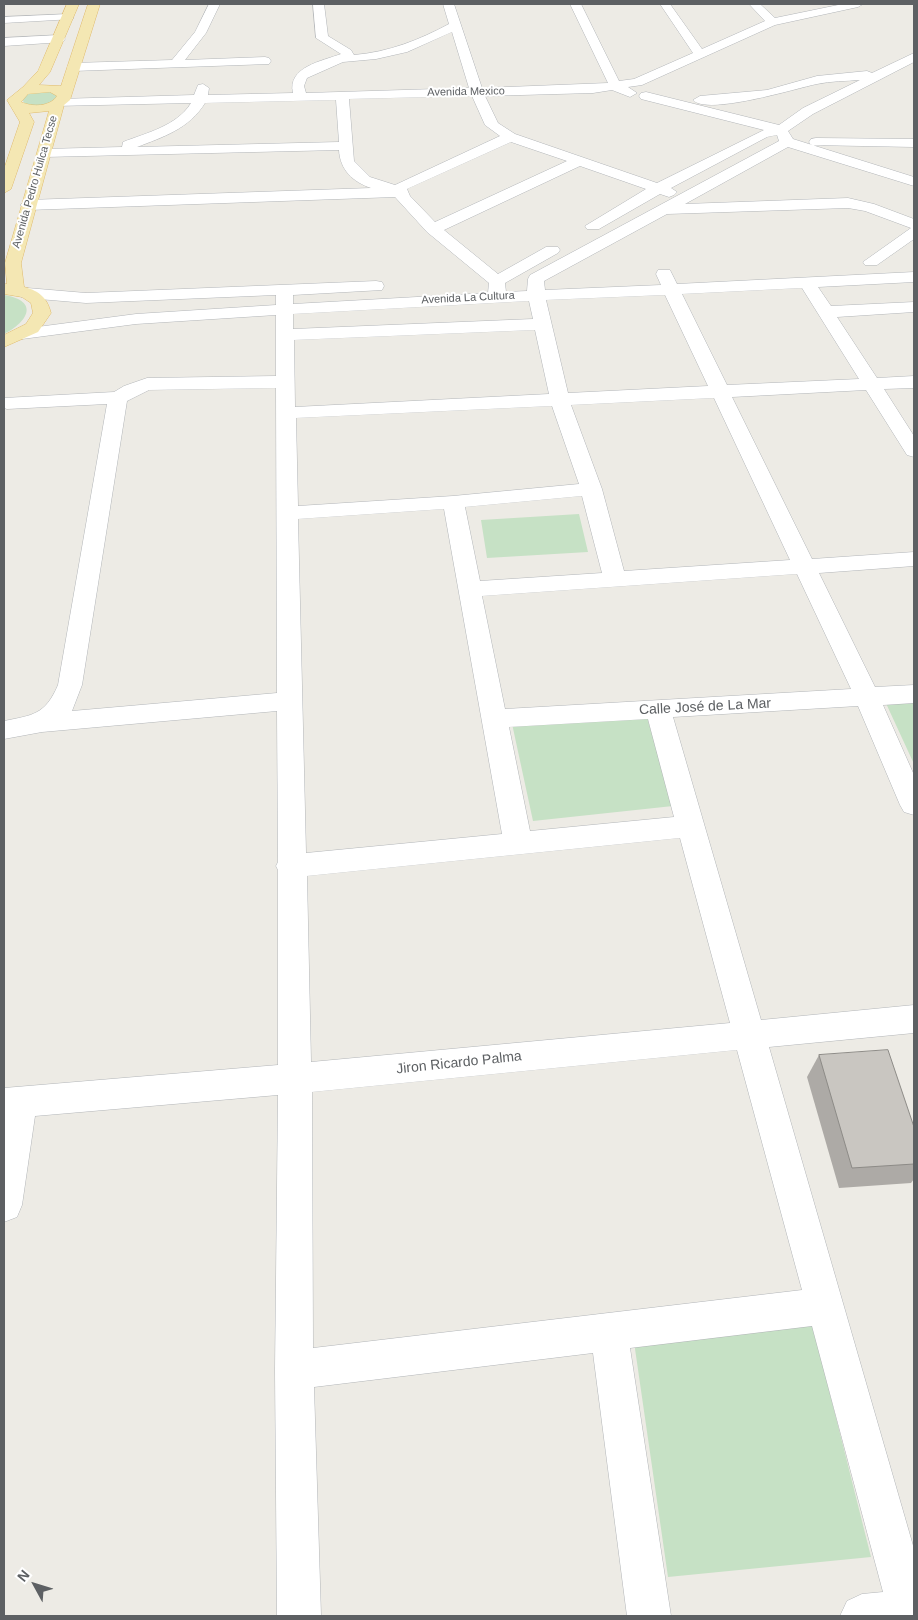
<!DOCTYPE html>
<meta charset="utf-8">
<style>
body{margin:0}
#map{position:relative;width:918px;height:1620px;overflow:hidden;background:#edebe5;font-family:Helvetica,sans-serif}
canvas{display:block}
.frame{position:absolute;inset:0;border:5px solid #5d6063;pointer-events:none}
.north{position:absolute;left:10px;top:1560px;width:50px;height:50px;-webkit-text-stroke:4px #fff;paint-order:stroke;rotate:309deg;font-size:14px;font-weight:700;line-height:20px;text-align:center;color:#5d6063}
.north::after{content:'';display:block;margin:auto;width:18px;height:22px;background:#5d6063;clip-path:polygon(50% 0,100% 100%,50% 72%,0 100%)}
</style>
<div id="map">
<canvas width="918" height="1620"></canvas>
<div class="frame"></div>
<div class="north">N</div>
</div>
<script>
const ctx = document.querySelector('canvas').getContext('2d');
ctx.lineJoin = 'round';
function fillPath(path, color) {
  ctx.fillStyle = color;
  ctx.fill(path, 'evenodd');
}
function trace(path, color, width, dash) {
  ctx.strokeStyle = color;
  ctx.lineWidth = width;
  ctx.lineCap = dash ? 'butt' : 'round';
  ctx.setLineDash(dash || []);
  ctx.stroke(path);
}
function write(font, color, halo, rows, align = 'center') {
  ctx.font = font + ' Helvetica,sans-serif';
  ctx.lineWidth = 4;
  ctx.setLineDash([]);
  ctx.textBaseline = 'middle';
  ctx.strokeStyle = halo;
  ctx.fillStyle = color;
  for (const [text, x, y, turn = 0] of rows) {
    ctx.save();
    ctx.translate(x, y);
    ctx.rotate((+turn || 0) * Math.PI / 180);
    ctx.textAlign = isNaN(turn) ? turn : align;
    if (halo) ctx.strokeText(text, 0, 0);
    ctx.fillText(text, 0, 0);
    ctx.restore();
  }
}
fillPath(new Path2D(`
 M 39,90 L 55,93 L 57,97 L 55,101 L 40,106 L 26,105 L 23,101 L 24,96 Z
 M 4,295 C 40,301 28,322 4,334 Z
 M 579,514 L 588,552 L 487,558 L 481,520 Z
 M 914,697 L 914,764 L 884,699 Z
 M 645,710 L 673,806 L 533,821 L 511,719 Z
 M 810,1314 L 871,1557 L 668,1577 L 633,1335 Z`), '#c6e1c5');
const minor = new Path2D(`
 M 209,4 L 220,4 L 206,33 L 185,60 L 265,57 L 269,58 L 271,61 L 269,64 L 73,71 L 67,67 L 73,63 L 172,60 L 195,32 Z
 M 313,4 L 324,4 L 328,36 L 351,50 L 354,55 C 389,52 419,40 449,24 L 443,4 L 454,4 L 482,88 L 608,83 L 570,4 L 581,4 L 619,81 L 634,79 L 693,53 L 660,4 L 670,4 L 702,49 L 765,21 L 749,4 L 760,4 L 775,18 L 843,4 L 863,4 L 858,7 L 775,25 L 642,85 L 628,87 L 637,93 L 630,97 L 612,90 L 593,93 L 485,96 L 498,123 L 515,134 L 657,183 L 764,130 L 641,99 L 639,96 L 641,93 L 646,92 L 779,125 L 803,108 L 860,80 C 846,81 831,81 817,84 C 797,88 707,116 693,100 L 700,96 L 767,90 L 817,76 L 867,71 L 872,73 L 914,53 L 914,62 L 813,114 L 788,131 L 793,139 L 914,177 L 914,186 L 788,147 L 685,204 L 848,198 L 874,204 L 914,219 L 914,239 L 877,265 L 865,265 L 863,262 L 911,228 L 865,211 L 848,208 L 667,214 L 544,281 L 545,290 L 661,285 L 656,274 L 658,270 L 670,270 L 677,284 L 914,272 L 914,282 L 818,287 L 831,306 L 914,302 L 914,312 L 837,317 L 877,378 L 914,376 L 914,388 L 884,389 L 914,436 L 914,457 L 907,455 L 866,390 L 732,397 L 812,559 L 914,552 L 914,566 L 819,573 L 875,687 L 914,685 L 914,703 L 883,705 L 914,775 L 914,815 L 904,812 L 900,805 L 858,706 L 673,717 L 761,1020 L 914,1005 L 914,1033 L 769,1047 L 914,1549 L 914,1616 L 840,1616 L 847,1601 L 862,1594 L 883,1592 L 812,1326 L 630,1348 L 671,1616 L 627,1616 L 593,1353 L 314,1387 L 321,1616 L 277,1616 L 275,1370 L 278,1095 L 35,1116 L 22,1205 L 17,1217 L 4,1222 L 4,1088 L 278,1065 L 278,870 L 276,866 L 278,862 L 277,711 L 42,732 L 4,739 L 4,721 C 33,715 45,715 58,685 L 107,404 L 7,409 L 4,408 L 4,398 L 114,392 L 124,386 L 147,378 L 276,376 L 276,315 L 136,324 L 22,339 L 16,338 L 13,334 L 16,330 L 22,329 L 136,314 L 276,305 L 276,295 L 86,303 L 27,298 L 21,297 L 18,293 L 21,289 L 27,288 L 86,293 L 376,281 L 382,282 L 384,286 L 382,290 L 293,295 L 293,304 L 488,293 L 489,283 L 427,232 L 395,197 L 28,210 L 20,205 L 28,200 L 371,188 C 353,182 340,170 339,150 L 44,157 L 37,153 L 44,149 L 122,147 L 123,142 C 146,133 177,126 191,103 L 54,106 L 52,103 L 59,99 L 194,95 L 198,85 L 203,84 L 209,88 L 208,95 L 293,93 C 287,67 322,61 341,54 L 316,38 ZM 452,32 L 469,88 L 306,93 L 304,86 L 307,78 L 343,62 L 376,59 L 407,52 ZM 472,96 L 485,125 L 500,136 L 395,185 L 370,177 L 354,161 L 349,99 ZM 336,100 L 339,142 L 137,147 C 163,137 189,129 205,103 ZM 777,135 L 779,141 L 530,275 L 528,279 L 527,291 L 506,292 L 505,283 L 558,253 L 560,250 L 558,247 L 546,247 L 498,274 L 444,230 L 580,166 L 646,189 L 585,226 L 587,229 L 599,229 L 660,194 L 669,197 L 674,195 L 677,192 L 671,188 L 767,137 ZM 511,142 L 567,161 L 435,222 L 410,196 L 407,189 ZM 802,288 L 859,379 L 727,385 L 682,294 ZM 665,295 L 708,386 L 568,393 L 546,300 ZM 529,301 L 533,319 L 293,329 L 293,314 ZM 535,330 L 549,394 L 295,407 L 294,340 ZM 276,388 L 277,693 L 72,711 L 82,685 L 127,401 L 149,390 ZM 714,398 L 790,560 L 624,571 L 602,489 L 571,405 ZM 552,406 L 579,484 L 453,496 L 298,506 L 296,418 ZM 582,496 L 602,573 L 480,581 L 465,507 ZM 444,509 L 502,834 L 306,853 L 298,519 ZM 797,574 L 851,689 L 505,709 L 482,596 ZM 648,719 L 674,817 L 530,831 L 509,727 ZM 680,838 L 730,1023 L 311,1062 L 307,876 ZM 737,1050 L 802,1290 L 313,1348 L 312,1092 Z
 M 69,14 L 73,15 L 73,19 L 4,23 L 4,17 Z
 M 59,35 L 63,36 L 65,39 L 63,42 L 4,46 L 4,38 Z
 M 816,138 L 914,139 L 914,147 L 811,145 L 809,142 L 811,139 Z`);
const major = new Path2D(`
 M 67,4 L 79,4 L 50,72 L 39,85 L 61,86 L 88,4 L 100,4 L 70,100 L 64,105 L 21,263 L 24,287 C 40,291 47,298 51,313 L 38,332 L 4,347 L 4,335 L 26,324 L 33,313 L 31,303 L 22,297 L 4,294 L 4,284 L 7,284 L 5,263 L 49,111 L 29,113 L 34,122 L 11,189 L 4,193 L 4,169 L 20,122 L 7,100 L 23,87 L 38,71 ZM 50,92 L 57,96 C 50,107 32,107 21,102 L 28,94 Z`);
trace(minor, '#b2b5b8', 1);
trace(major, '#dfba6c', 1);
fillPath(minor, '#fff');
fillPath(major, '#f4e7b3');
fillPath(new Path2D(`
 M 819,1055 L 914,1127 L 914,1179 L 911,1183 L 839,1188 L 807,1077 Z`), '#adaaa6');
const building = new Path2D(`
 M 888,1050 L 914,1127 L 914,1164 L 852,1168 L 819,1055 Z`);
fillPath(building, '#c9c6c1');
trace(building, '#8d8b87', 1);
write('11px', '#5d6063', '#fff', [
 ["Avenida Mexico",466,92,-1],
 ["Avenida Pedro Huilca Tecse",35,182,-74],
 ["Avenida La Cultura",468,298,-3]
]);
write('14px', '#5d6063', '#fff', [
 ["Calle José de La Mar",705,707,-3],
 ["Jiron Ricardo Palma",459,1063,-6]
]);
</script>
